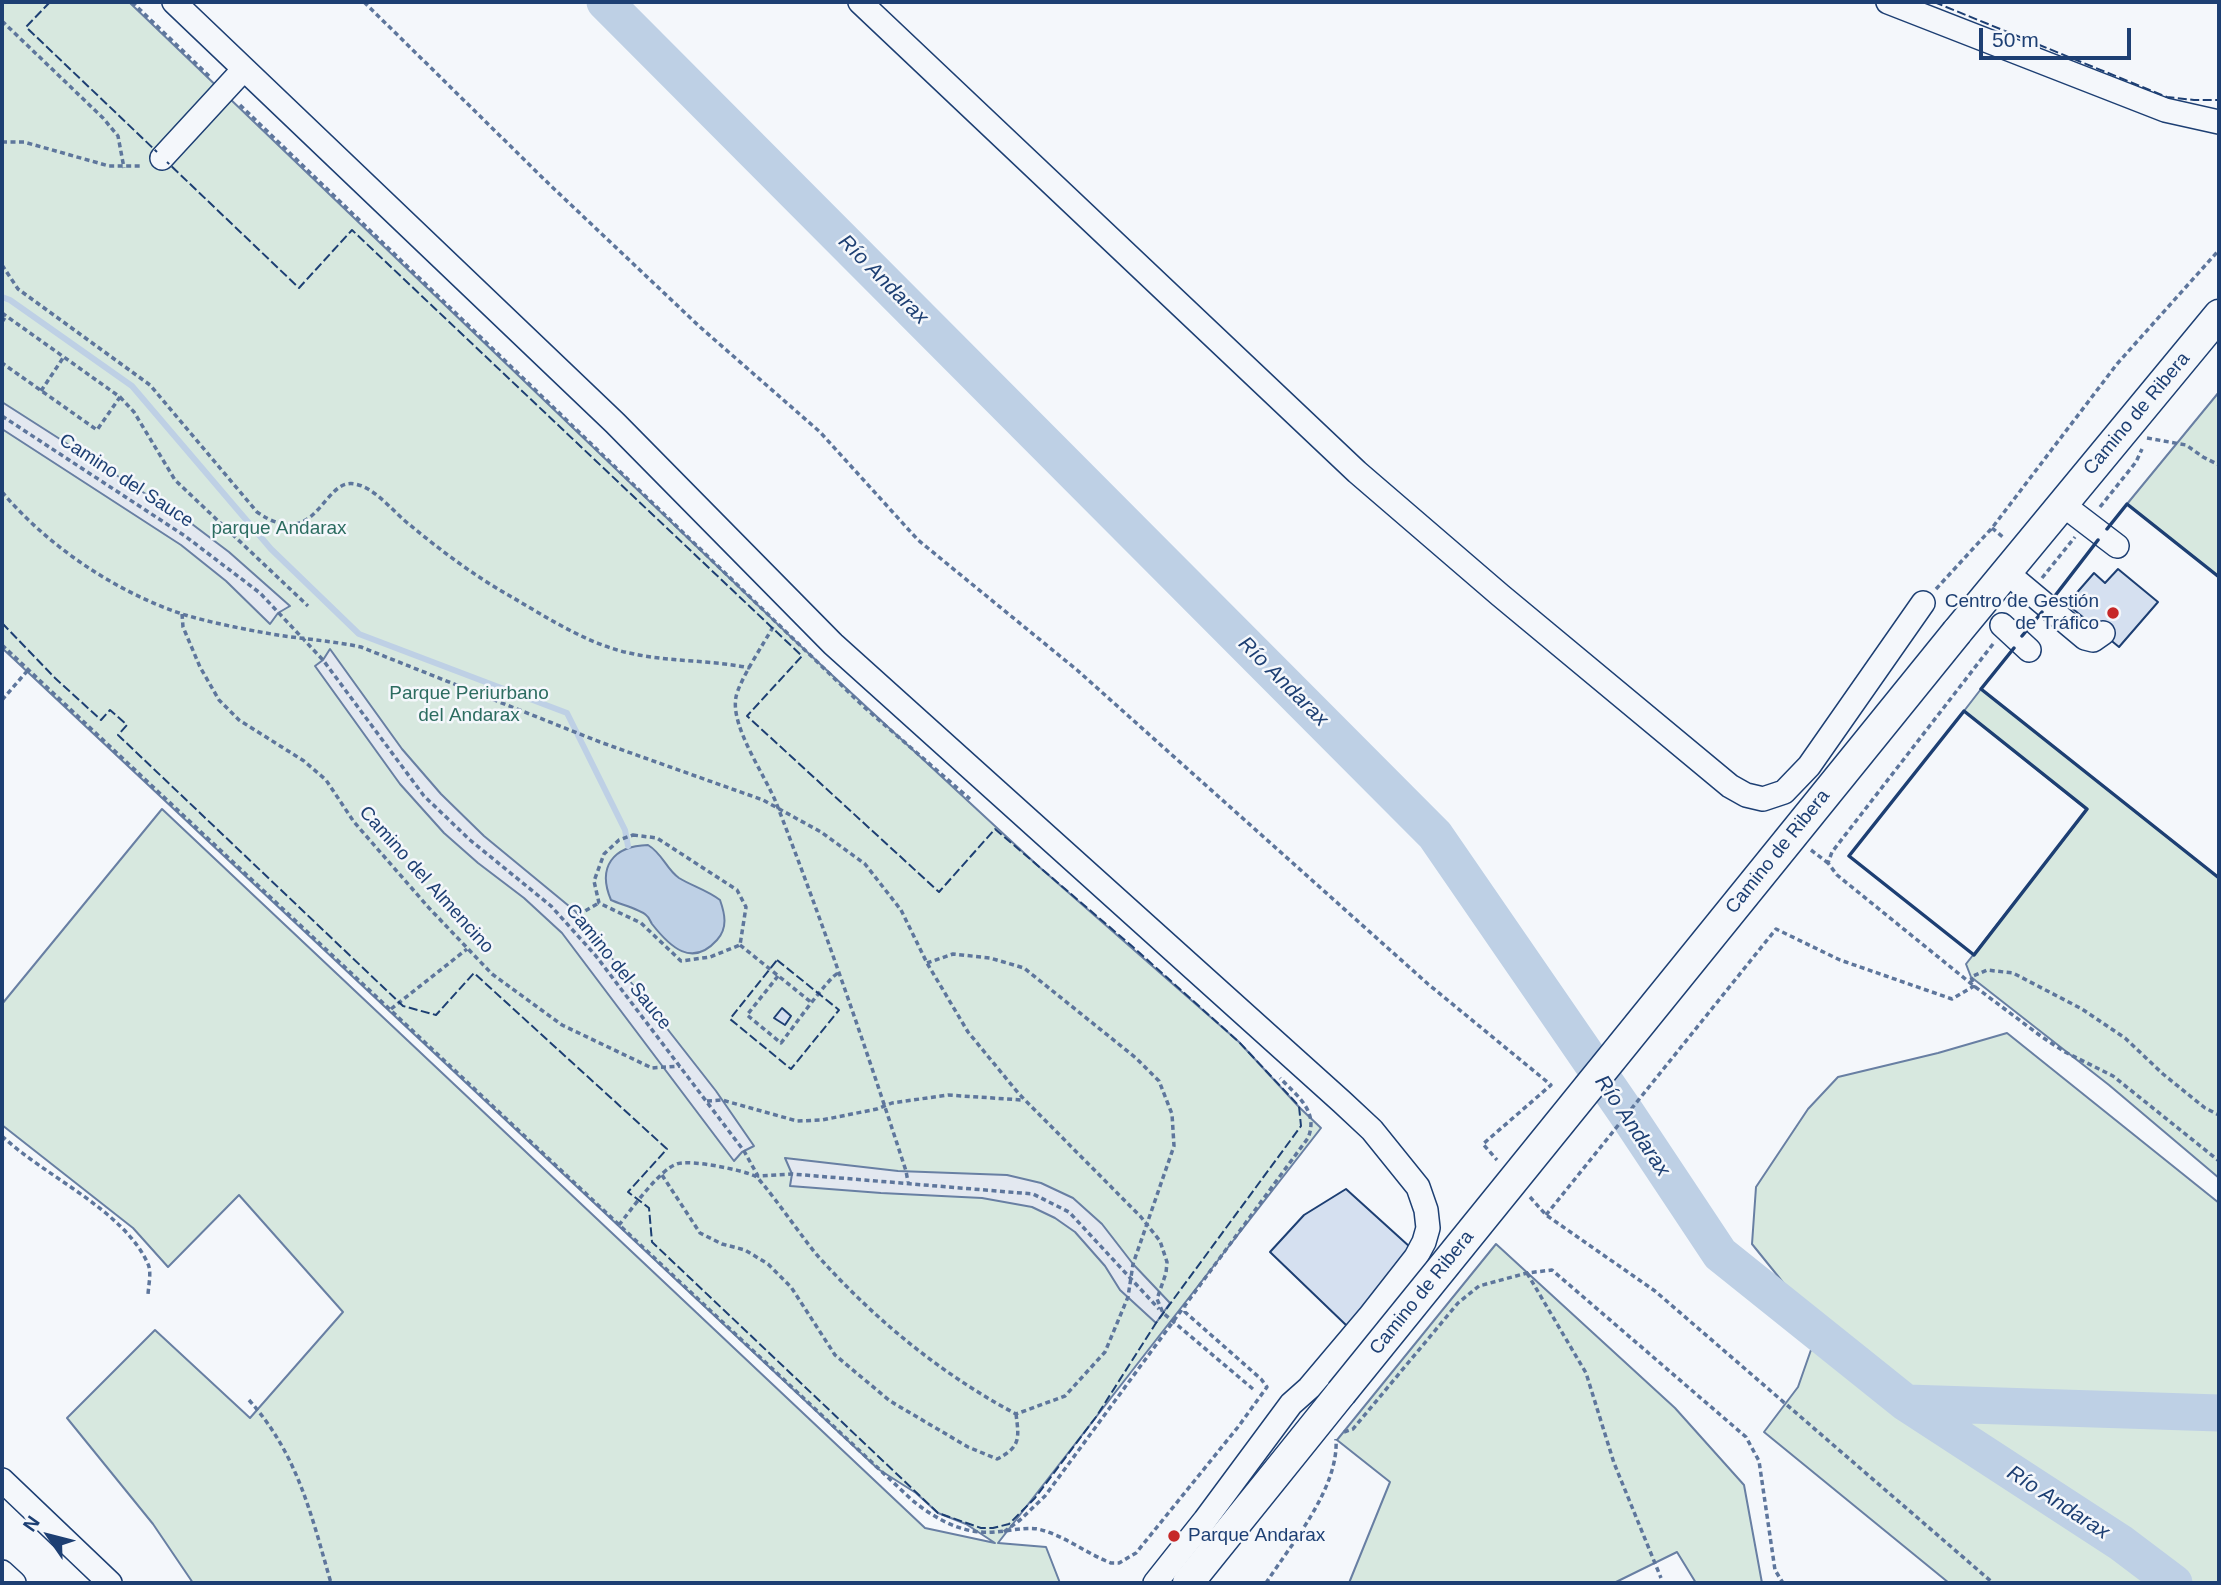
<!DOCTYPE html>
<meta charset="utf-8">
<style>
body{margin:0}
#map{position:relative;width:2221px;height:1585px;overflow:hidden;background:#f4f7fb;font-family:Arial,sans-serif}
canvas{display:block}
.frame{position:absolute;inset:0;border:4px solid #1d3f73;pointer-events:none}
.north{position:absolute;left:14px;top:1501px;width:70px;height:70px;-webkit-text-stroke:5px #f4f7fb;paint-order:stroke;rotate:305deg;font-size:19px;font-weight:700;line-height:28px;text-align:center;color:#1d3f73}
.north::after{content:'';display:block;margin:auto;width:24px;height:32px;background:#1d3f73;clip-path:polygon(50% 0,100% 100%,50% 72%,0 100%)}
.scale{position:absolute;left:1979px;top:28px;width:152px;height:32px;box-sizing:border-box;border:4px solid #1d3f73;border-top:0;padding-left:9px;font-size:21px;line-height:24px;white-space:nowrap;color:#1d3f73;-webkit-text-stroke:5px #f4f7fb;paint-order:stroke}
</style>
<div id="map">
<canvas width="2221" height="1585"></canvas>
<div class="frame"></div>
<div class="north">N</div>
<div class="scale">50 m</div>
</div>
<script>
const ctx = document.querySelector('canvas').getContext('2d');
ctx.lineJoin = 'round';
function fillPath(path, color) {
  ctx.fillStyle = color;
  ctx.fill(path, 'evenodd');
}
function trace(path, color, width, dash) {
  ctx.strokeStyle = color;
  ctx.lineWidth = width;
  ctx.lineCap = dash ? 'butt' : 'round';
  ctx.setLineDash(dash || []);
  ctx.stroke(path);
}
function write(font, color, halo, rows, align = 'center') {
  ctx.font = font + ' Arial,sans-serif';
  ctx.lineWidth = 5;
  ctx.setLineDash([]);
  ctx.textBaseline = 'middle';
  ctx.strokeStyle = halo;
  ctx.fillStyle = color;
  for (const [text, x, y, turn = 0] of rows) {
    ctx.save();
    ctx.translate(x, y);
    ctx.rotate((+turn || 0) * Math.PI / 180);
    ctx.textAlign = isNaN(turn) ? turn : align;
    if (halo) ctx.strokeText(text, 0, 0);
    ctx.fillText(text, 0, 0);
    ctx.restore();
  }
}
const green = new Path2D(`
 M 2,2 L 129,2 L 792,638 L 1037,865 L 1239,1042 L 1299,1107 L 1321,1128 L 998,1543 L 1046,1547 L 1060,1583 L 193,1583 L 153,1524 L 67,1418 L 155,1330 L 250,1418 L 343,1312 L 239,1195 L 168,1267 L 133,1228 L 2,1125 L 2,1004 L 162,809 L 925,1528 L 995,1543 L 966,1524 L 938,1513 L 916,1493 L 878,1469 L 2,648 Z
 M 2219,392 L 2219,577 L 2127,504 Z
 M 1981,689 L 2219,878 L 2219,1178 L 2109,1085 L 1971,977 L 1966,964 L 2087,810 L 1964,711 Z
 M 2007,1033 L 2219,1203 L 2219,1583 L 1949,1583 L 1764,1432 L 1798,1387 L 1819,1327 L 1752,1244 L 1756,1187 L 1808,1109 L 1838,1077 L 1938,1053 Z
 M 1496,1244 L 1675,1408 L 1744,1485 L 1762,1583 L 1696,1583 L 1677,1552 L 1614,1583 L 1349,1583 L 1390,1482 L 1337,1440 Z`);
fillPath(green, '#d7e8df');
trace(green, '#687fa3', 2);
const parking = new Path2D(`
 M 2,402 L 188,521 L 229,552 L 290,606 L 278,613 L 270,624 L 226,581 L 181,545 L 2,429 Z
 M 330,649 L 402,749 L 441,794 L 484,836 L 575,911 L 716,1091 L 754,1146 L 742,1152 L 734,1161 L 562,933 L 524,898 L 478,863 L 444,833 L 400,784 L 315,666 L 323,660 Z
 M 785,1158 L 898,1171 L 1007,1175 L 1041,1183 L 1073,1198 L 1102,1224 L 1133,1264 L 1170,1303 L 1156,1323 L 1120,1290 L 1105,1266 L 1075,1232 L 1055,1218 L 1032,1207 L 982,1198 L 881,1193 L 790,1186 L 792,1174 Z`);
fillPath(parking, '#e3e8f0');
trace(parking, '#687fa3', 2);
const water = new Path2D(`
 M 648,845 C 663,854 666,869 679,878 C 692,886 707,890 720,900 C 725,914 728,928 717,940 C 692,968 670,947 652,924 C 650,921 649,917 646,915 C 640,909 619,904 611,900 C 597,867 613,846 648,845 Z`);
fillPath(water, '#bed0e5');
trace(water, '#687fa3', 2);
trace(new Path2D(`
 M 2,297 L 10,300 L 132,386 L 271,549 L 359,634 L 567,713 L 625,830 L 628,846`), '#bed0e5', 6);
trace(new Path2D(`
 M 605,2 L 1435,835 L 1627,1114 L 1720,1254 L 1906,1403 L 2121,1543 L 2174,1583
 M 1907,1403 L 2219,1413`), '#bed0e5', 37);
const building = new Path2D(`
 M 2118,569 L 2158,602 L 2119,647 L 2067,604 L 2094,573 L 2105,583 Z
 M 782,1008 L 791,1016 L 785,1025 L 774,1018 Z
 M 1346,1189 L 1410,1247 L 1368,1303 L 1347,1326 L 1270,1252 L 1304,1215 Z`);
fillPath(building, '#d5e0f0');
trace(building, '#1d3f73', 2);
const minor = new Path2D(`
 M 174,2 L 615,423 L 833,644 L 1342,1102 L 1372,1130 L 1418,1187 L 1426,1210 L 1428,1228 L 1424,1242 L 1416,1257 L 1369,1317 L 1309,1388 L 1291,1404 L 1205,1520 L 1155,1583
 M 860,2 L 1357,472 L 1500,595 L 1730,786 L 1746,795 L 1763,799 L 1784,792 L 1809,766 L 1923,603
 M 1888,2 L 2165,110 L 2219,122
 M 162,158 L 244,69
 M 2062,504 L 2117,546
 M 2006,572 L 2085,638 L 2093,640 L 2103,633
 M 2002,625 L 2029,650
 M 2,1480 L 110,1583
 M 2,1572 L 14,1583`);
const major = new Path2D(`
 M 1957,632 L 2219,315
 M 1188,1583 L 1341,1393`);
trace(minor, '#1d3f73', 26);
trace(major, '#1d3f73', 33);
trace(new Path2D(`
 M 132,2 L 209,76
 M 364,2 L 550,185 L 700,327 L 820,432 L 918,540 L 1077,670 L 1428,984 L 1551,1085 L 1483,1144 L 1497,1160
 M 2,21 L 103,118 L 118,136 L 124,168
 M 240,105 L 864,707 L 970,799
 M 2,142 L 24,142 L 109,166 L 143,166
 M 2,265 L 18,289 L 150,385 L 257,512 C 318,554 322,477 355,484 C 376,488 394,513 410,525 C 440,550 476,577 510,596 C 548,618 590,646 634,654 C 672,662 712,660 750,668
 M 2,313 L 120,397 L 97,430 L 2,363
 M 2,322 L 6,316
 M 41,391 L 63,358
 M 120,397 L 134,412 L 175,480 L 308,606
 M 2,416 L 185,536 L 260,593 L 323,660 L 424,796 L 470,840 L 551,906 L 596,956 L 744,1151 L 758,1176 L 792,1174 L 1033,1194 L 1069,1212 L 1159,1309
 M 2147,438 L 2186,445 L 2203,457 L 2219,465
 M 2,492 C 48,546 114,591 182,614 C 208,622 238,628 266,633 C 297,639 329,640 361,647 L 600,742 L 763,800 L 821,832 L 865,864 L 901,910 L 927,963 L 968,1032 L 1019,1094 L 1141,1217 L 1160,1241 L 1167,1262 L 1166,1273 L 1157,1299 L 1163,1313 L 1253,1389
 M 2100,507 L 2136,462 L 2142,449
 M 1992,528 L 2004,538
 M 2042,578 L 2075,537
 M 1936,589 L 1992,528 L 2117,364 L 2219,250
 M 182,614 L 183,627 L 200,667 L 219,700 L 239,720 L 304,761 L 326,780 L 354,822 L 429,908 L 492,974 L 562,1025 L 652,1068 L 680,1066
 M 773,627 C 764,643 739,681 736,697 C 730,727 766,776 777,805 C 824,926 866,1048 906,1171 L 908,1182
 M 1993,644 L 1832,852 L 1828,863 L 1837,875 L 1974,986 L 2042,1037 L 2065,1052 L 2113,1076 L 2219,1161
 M 2,645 L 912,1500 C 935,1519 964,1535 995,1532 C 1009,1531 1024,1527 1038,1529 C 1064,1535 1087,1554 1111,1563 L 1119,1563 L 1136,1553 L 1238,1427 L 1267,1387 L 1261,1379 L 1185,1312 L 1185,1307
 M 2,700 L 28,670
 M 633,835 L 657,838 L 737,890 L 746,907 L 740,945 L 710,957 L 681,961 L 641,923 L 599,903 L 594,881 L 604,854 L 619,840 Z
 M 1811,850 L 1828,863
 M 578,915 L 599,903
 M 740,945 L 812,1003
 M 778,976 L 747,1015 L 781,1043 C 792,1029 828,978 838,973
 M 391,1009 L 467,949
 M 707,1101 L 722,1100 L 797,1121 L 822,1120 L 877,1109 L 892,1103 L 948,1095 L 1022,1100
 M 2,1136 C 44,1176 124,1210 148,1264 C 152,1272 148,1287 148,1296
 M 662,1175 L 700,1233 L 722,1244 L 745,1250 L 768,1264 L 791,1287 L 835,1355 L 890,1401 L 968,1447 L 997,1459 C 1021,1447 1019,1438 1016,1414
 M 1530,1197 L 1546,1215 L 1655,1291 L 1993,1583
 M 1546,1215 L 1776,929 L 1840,960 L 1952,999 L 1974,986 L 1971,977 L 1987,970 L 2013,973 L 2082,1009 L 2125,1038 L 2163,1074 L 2205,1108 L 2219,1115
 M 619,1225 C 630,1211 661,1168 677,1164 C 690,1159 742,1170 755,1176 C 761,1178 807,1244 817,1255 C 874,1319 941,1374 1016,1414 L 1065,1396 L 1105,1352 L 1128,1297 L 1133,1264 L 1174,1146 L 1172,1114 L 1159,1081 L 1136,1058 L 1024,968 L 990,958 L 953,954 L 927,963
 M 1527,1273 L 1586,1373 L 1614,1463 L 1661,1578
 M 249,1400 C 298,1455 311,1514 331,1583
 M 1344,1432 L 1353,1429 L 1458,1303 L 1479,1286 L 1527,1273 L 1552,1270 L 1746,1437 L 1759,1461 L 1775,1570 L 1783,1583
 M 1004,1532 L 1020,1520 L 1045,1496 L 1308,1138 C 1319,1111 1297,1096 1280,1078
 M 1266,1583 C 1292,1543 1339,1488 1336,1439`), '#5e769c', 3.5, [5, 3.5]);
trace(minor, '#f4f7fb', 23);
trace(major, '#f4f7fb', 30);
const majorBridge = new Path2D(`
 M 1341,1393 L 1957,632`);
trace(majorBridge, '#1d3f73', 33, []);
trace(majorBridge, '#f4f7fb', 30);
trace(new Path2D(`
 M 50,2 L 26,27 L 157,152
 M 1934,2 L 2167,97 L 2194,100 L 2219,100
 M 2,623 L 55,678 L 101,720 L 110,710 L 127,725 L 118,735 L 403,1006 L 436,1015 L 474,973 L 667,1149 L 628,1192 L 649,1208 L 652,1242 L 938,1513 L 981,1528 L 993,1528 L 1009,1524 L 1035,1498 L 1096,1417 L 1156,1323 L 1301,1126 L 1299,1106 L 1239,1042 L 1133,947 L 995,829 L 939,892 L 747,716 L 802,656 L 352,230 L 299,288 L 167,162
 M 777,960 L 839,1010 L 791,1069 L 730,1019 Z`), '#1d3f73', 2, [9, 3.5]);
trace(new Path2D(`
 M 2107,529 L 2127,504 L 2219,577
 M 2051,601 L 2098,540
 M 2022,636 L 2042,612
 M 2014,648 L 1981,689 L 2219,878
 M 1964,711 L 2087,809 L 1974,955 L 1849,856 Z`), '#1d3f73', 3.5);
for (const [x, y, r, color] of [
 [2113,613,7,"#c62828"],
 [1174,1536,7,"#c62828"]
]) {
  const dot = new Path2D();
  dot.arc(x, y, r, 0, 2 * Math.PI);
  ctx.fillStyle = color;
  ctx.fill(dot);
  trace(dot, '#f4f7fb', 2.5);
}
write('19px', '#1d3f73', '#f4f7fb', [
 ["Camino de Ribera",2137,414,-50],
 ["Camino del Sauce",126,481,33],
 ["Camino de Ribera",1778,852,-51],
 ["Camino del Almencino",426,880,48],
 ["Camino del Sauce",618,967,51],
 ["Camino de Ribera",1422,1293,-51]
]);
write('19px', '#2c6c60', '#f4f7fb', [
 ["parque Andarax",279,529],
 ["Parque Periurbano",469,694],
 ["del Andarax",469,716]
]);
write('19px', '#1d3f73', '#f4f7fb', [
 ["Centro de Gestión",2099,602],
 ["de Tráfico",2099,624],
 ["Parque Andarax",1188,1536,"left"]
], 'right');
write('italic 21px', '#1d3f73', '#f4f7fb', [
 ["Río Andarax",883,280,45],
 ["Río Andarax",1283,682,45],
 ["Río Andarax",1632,1126,56],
 ["Río Andarax",2058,1503,33]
]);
</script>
